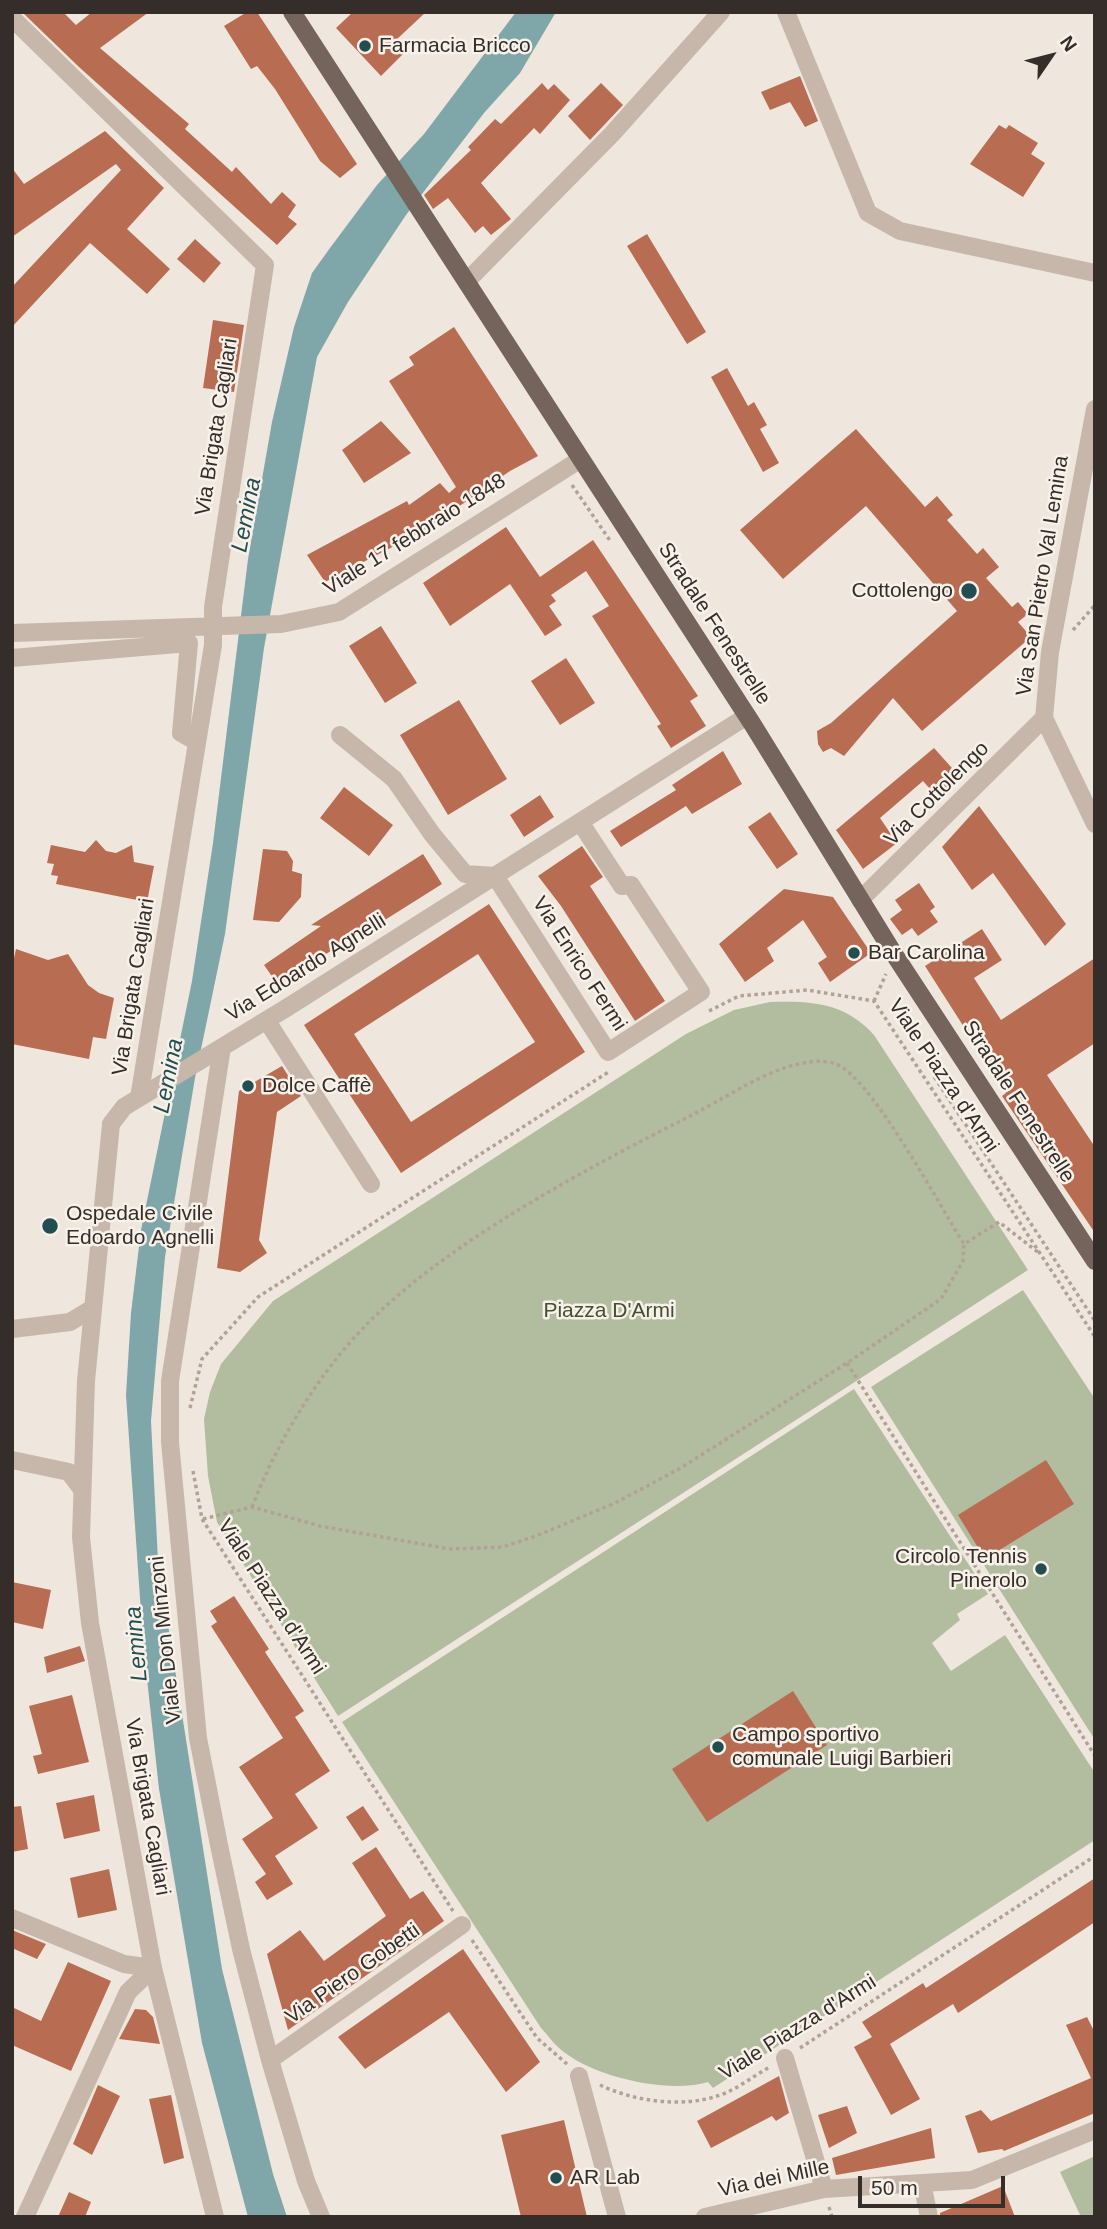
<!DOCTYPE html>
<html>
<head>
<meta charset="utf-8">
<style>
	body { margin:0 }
	#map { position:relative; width:1107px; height:2229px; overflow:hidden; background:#efe7dd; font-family:Helvetica,sans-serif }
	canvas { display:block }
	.frame { position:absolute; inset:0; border:14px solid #342d29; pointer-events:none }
	.north { position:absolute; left:1016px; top:21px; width:70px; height:70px; -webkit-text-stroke:5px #f7f1e9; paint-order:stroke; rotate:55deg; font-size:19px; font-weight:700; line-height:28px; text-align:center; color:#342d29 }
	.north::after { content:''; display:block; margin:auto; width:24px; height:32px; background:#342d29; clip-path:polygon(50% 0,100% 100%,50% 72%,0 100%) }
	.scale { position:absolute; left:858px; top:2176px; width:147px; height:32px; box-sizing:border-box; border:4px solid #342d29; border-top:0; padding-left:9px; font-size:21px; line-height:24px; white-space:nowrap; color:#342d29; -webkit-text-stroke:5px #f7f1e9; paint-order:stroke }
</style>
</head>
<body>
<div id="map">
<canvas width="1107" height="2229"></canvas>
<div class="frame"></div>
<div class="north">N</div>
<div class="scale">50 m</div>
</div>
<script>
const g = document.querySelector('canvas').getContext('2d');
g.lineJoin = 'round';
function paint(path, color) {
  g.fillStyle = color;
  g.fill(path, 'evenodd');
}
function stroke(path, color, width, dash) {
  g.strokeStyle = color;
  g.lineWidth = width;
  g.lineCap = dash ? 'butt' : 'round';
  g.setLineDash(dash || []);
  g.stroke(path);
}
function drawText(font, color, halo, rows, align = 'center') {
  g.font = font + ' Helvetica,sans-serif';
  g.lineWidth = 5;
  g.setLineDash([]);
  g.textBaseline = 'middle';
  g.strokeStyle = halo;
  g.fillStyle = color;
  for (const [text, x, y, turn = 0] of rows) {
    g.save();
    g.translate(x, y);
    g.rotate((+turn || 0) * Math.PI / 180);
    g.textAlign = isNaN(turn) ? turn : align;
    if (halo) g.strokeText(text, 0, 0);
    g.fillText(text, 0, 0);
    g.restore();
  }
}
paint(new Path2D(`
	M770 1002C812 1001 844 1002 874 1035L1028 1270 338 1716 217 1522 208 1476 204 1419 210 1392 221 1364 273 1301 686 1034 734 1010Z
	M1023 1290 1095 1399V1740L871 1387Z
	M854 1389 988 1594 957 1614 960 1620 932 1643 951 1671 1005 1635 1095 1773V1840L713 2088 708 2082C668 2094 591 2077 559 2048 552 2042 547 2034 541 2028L342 1722Z
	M1095 2156V2217H1081L1060 2172Z`), '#b2bd9f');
paint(new Path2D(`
	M516 12H556L520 73 484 113 406 215 348 302 317 357 264 648 225 934 195 1078 165 1257 151 1421 158 1561 222 1969 273 2174 287 2217H248L202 2043 159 1789 143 1642 126 1395 131 1313 141 1230 192 981 213 843 248 559 272 422 294 327 312 273 330 248 377 185 424 134Z`), '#7fa7a9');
paint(new Path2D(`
	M22 12H63L76 25 92 12H149L100 48 189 124 185 129 232 172 236 167 271 204 282 192 296 205 288 217 297 224 277 245 79 67Z
	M247 12H257L357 164 340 178 320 161 275 89 257 66 251 69 224 26Z
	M353 12H426L396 40 406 51 381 76 336 28Z
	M800 76 818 121 805 127 790 102 770 110 761 92Z
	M542 83 548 90 554 84 570 100 540 134 534 128 481 183 511 219 491 235 483 226 475 233 448 198 433 209 424 195 471 150 468 147 495 119 501 124Z
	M601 83 623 105 590 140 568 116Z
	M999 125 1006 129 1009 125 1038 143 1031 154 1045 163 1023 197 970 164Z
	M105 131 164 188 127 229 170 269 147 294 90 243 12 327V287L121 170 116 164 12 237V168L24 184Z
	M647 234 706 332 687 344 627 246Z
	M195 239 221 263 204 283 177 259Z
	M213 320 244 325 234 392 203 388Z
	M454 327 538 456 510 471 425 530 325 582 307 555 407 501 409 505 440 483 449 493 456 487 389 381 414 365 409 357Z
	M727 368 748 406 754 402 767 425 760 429 779 463 763 472 711 377Z
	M381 421 411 453 364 483 342 450Z
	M856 429 925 507 937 496 953 515 947 520 977 554 983 548 999 567 986 578 1012 607 1018 602 1028 614 1018 622 1031 637 922 731 893 698 844 756 831 748 823 752 818 744 817 731 831 723 957 611 866 506 783 579 740 530Z
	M506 527 540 577 593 540 698 696 690 701 706 726 671 748 657 726 661 724 592 616 609 606 586 571 551 595 556 601 549 606 562 625 545 636 510 584 450 626 423 583Z
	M381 626 417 683 385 703 349 646Z
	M566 658 595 703 560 725 531 681Z
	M459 700 507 779 448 815 400 735Z
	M934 748 960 777 938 798 923 781 880 818 897 843 863 869 836 830Z
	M723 751 742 784 692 814 686 806 621 847 610 831 676 790 672 785Z
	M344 787 393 825 369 856 320 818Z
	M540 795 554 817 524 837 510 815Z
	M979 806 1066 924 1045 946 993 873 972 890 942 847Z
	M770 812 798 854 777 869 748 827Z
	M96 840 106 851 116 853 132 845 134 862 154 866 147 902 56 884 58 876 51 875 54 864 47 863 51 845 85 852Z
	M582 846 603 877 590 886 665 1001 635 1021 561 906 538 876Z
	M263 849 287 851 293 861 292 871 302 874 301 897 279 922 253 920Z
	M423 854 442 884 369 930 367 927 317 960 320 964 296 980 292 975 278 985 264 965 321 926 311 925Z
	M919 883 935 907 930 911 938 922 918 936 912 928 902 935 890 919 902 910 895 900Z
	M784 889 833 897 871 953 830 982 818 963 827 957 803 920 767 948 774 961 745 982 719 944Z
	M489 904 585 1052 401 1173 304 1025ZM478 954 535 1042 411 1122 354 1034Z
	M982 929 1002 960 974 978 1001 1020 1095 958V1043L1047 1075 1095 1147V1233L1002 1096 1006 1093 925 966Z
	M16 949 48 960 68 954 88 985 99 993 114 998 106 1039 93 1037 89 1059 12 1044V967Z
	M282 1066 301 1096 277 1112 259 1240 267 1253 240 1272 217 1268 239 1091Z
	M1046 1460 1074 1504 985 1559 958 1515Z
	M12 1582 51 1590 43 1629 12 1622Z
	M234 1596 269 1649 265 1652 304 1711 295 1717 330 1771 295 1794 318 1828 275 1856 293 1884 267 1900 255 1882 266 1874 242 1839 273 1818 239 1767 283 1738 211 1626 217 1622 210 1611Z
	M80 1646 85 1661 47 1673 44 1657Z
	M793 1691 827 1745 707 1822 672 1769Z
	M72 1695 89 1762 38 1774 33 1756 42 1754 29 1706Z
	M94 1795 100 1831 64 1839 56 1803Z
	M21 1806 28 1849 12 1852V1807Z
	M363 1806 379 1830 362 1841 346 1817Z
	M376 1847 410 1899 423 1891 444 1921 288 2030 267 1954 300 1930 324 1961 386 1916 352 1863Z
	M109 1869 117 1910 78 1918 70 1878Z
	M1095 1878V1922L958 2013 953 2004 890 2044 920 2099 891 2115 854 2047 872 2037 862 2022 923 1983 926 1988Z
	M12 1930 46 1944 37 1959 12 1948Z
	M463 1949 540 2062 506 2092 449 2012 365 2069 338 2037Z
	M68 1962 111 1981 71 2071 12 2045V2007L41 2021Z
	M135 2009 146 2010 153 2017 160 2044 119 2039Z
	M1087 2017 1095 2033V2113L1004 2151 1002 2149 978 2153 965 2116 981 2110 991 2121 1091 2078 1066 2025Z
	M779 2076 789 2113 776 2121 772 2116 711 2148 697 2121Z
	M98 2085 120 2096 92 2155 73 2144Z
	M171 2095 184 2158 164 2164 149 2099Z
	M847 2106 857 2133 829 2148 818 2115Z
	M564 2120 587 2217H521L501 2135Z
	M931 2128 935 2158 836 2175 832 2158Z
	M1003 2186 1015 2217H940V2213Z
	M69 2192 91 2202 85 2217H58Z`), '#b86c52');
stroke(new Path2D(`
	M572 485 611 542
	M1073 630 1095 605
	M874 1001 886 974
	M709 1011 739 996 807 990 874 1001 1095 1337
	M935 1049V1078L1095 1321
	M847 1363 1095 1756
	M190 1408 202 1359 258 1297 610 1071
	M193 1471 202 1519 453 1911
	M252 1507C278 1440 319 1372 370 1321 453 1239 586 1169 690 1116 720 1101 752 1079 784 1068 801 1063 819 1058 836 1064 872 1078 940 1207 964 1244
	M203 1519 252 1507 320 1526 450 1549 503 1547 536 1536 615 1503 679 1469 847 1363 941 1299 963 1261 964 1244 999 1222 1039 1253
	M472 1940 537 2038 567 2064
	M800 2048 1095 1856
	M600 2085C633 2101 682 2108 717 2096 735 2091 753 2076 770 2067
	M829 2207 832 2217`), '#b2a195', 3.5, [3.5, 3.5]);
stroke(new Path2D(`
	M786 12 868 213 900 231 1095 273
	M12 18 265 265 213 607V645L139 1098
	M467 281 612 134 721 12
	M1095 409 1050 652 1044 718 1095 824
	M12 633 281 624 339 612 581 459
	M12 658 189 643 181 733 195 741
	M340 735 394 779 432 834 465 874 495 876 608 1052 701 992 631 885 622 886 580 822
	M860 900 1044 718
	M267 1021 371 1184
	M222 1047 170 1381V1442L198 1738 219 1845 241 1949 270 2060 306 2181 321 2217
	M12 1329 70 1322 93 1308
	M12 1460 69 1472 81 1488
	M12 1918 124 1964 153 1968
	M785 2058 824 2189
	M270 2060 462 1925
	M579 2076 617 2217
	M922 2183 929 2217
	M25 2217 128 1992 153 1968
	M215 2217 153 1968 90 1623 81 1537 86 1381 111 1124 124 1107 288 1007 747 716
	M705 2217 824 2189 972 2180 1095 2130`), '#c6b7aa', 18);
stroke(new Path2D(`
	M292 12 753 725 894 954 1095 1261`), '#75645c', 18);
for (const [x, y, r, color] of [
	[365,46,7,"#234e51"],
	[969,591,9,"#234e51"],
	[854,953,7,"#234e51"],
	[248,1086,7,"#234e51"],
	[50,1226,9,"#234e51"],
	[1041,1569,7,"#234e51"],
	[718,1747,7,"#234e51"],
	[556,2178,7,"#234e51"]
]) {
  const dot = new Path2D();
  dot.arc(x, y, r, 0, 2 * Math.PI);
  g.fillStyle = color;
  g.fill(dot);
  stroke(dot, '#f7f1e9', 2.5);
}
drawText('21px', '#342d29', '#f7f1e9', [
	["Farmacia Bricco",379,46],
	["Cottolengo",953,591,"right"],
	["Bar Carolina",868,953],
	["Dolce Caffè",262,1086],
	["Ospedale Civile",66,1214],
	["Edoardo Agnelli",66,1238],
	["Circolo Tennis",1027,1557,"right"],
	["Pinerolo",1027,1581,"right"],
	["Campo sportivo",732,1735],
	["comunale Luigi Barbieri",732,1759],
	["AR Lab",570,2178]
], 'left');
drawText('21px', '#342d29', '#f7f1e9', [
	["Via Brigata Cagliari",217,427,-81],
	["Viale 17 febbraio 1848",415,535,-32],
	["Via San Pietro Val Lemina",1043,576,-81],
	["Stradale Fenestrelle",714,624,57],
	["Via Cottolengo",937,794,-45],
	["Via Enrico Fermi",579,964,57],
	["Via Edoardo Agnelli",306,968,-32],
	["Via Brigata Cagliari",134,987,-81],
	["Viale Piazza d'Armi",943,1076,56],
	["Stradale Fenestrelle",1018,1102,57],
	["Viale Piazza d'Armi",271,1597,57],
	["Viale Don Minzoni",166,1640,-96],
	["Via Brigata Cagliari",147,1807,80],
	["Via Piero Gobetti",353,1974,-35],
	["Viale Piazza d'Armi",798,2028,-32],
	["Via dei Mille",774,2179,-12]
]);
drawText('21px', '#44502f', '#f7f1e9', [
	["Piazza D'Armi",609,1311]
]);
drawText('italic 23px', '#234e51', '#f7f1e9', [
	["Lemina",247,515,-79],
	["Lemina",169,1076,-79],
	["Lemina",137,1644,-95]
]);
</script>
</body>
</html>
